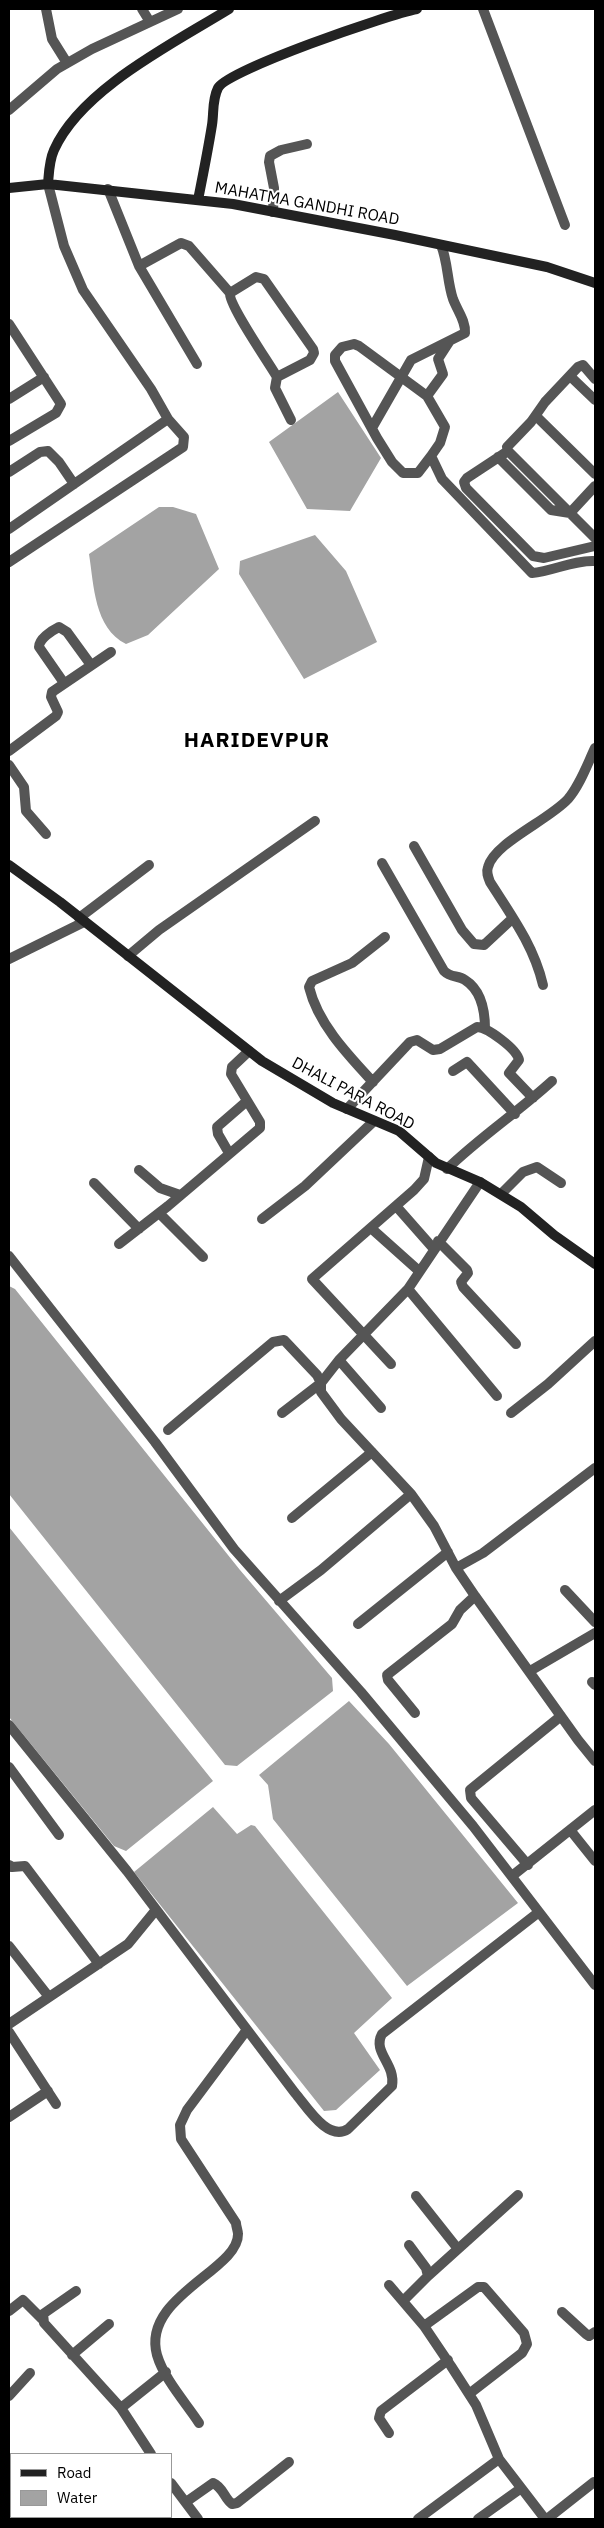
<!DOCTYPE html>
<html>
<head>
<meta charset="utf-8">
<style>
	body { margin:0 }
	#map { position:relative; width:604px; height:2528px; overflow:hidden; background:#fff; font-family:"IBM Plex Sans",sans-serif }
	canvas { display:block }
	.frame { position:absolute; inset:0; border:10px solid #000; pointer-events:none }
	.legend { position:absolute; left:10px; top:2453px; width:162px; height:65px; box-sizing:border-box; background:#fff; border:1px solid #999; margin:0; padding:6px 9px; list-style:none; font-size:15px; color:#000 }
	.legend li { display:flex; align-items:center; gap:10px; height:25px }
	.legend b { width:25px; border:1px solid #999 }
</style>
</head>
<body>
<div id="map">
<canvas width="604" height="2528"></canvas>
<div class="frame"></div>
<ul class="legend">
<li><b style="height:6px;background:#222"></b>Road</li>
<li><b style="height:14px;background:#a3a3a3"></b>Water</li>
</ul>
</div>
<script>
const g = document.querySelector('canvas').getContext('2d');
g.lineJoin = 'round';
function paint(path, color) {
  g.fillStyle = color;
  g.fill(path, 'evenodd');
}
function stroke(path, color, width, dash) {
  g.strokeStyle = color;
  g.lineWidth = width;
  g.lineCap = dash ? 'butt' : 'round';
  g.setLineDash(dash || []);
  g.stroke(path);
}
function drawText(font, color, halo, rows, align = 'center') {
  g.font = font + ' "IBM Plex Sans",sans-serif';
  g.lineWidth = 4;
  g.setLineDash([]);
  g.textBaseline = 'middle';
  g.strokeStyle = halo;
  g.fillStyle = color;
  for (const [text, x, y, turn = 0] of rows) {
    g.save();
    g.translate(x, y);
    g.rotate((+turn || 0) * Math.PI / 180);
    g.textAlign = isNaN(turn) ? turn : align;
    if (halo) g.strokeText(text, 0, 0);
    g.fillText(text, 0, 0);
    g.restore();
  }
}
paint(new Path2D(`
	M338 392 381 458 350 511 307 509 269 442Z
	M159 507H173L196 514 219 569 148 635 126 644C94 628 94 585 89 554Z
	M315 535 346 571 377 642 304 679 239 574 240 561Z
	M9 1286 15 1289 240 1570 332 1678 333 1691 237 1766 225 1765 9 1494Z
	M9 1527 213 1781 126 1851 114 1846 9 1717Z
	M349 1701 389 1744 518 1903 407 1986 273 1819 268 1785 259 1775Z
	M213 1807 237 1834 251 1825 255 1826 392 1998 354 2033 380 2070 336 2110 324 2111 134 1872Z`), '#a3a3a3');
stroke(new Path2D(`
	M46 9 52 39 67 63
	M142 9 150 22
	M483 9 565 225
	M9 110 57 69 92 49 178 9
	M108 189 139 266 197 364
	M273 212 274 188 269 162 270 156 281 150 307 144
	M139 266 181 243 189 246 230 293C228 304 269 363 277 377L275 388 291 420
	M230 293 256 277 264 279 313 349 314 353 310 360 277 377
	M9 324 61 404 56 413 9 441
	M571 377 595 400
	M595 379 583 365 578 367 545 402 531 422 507 447 508 451 595 538
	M427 396 443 374 438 359 449 342
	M9 399 44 377
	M536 416 595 474
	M372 428 411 360 465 333C466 321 457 310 453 299 447 281 448 262 441 245
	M508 451 467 478 464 482 466 488 533 556 544 558 595 546
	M431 456 440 443 445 427 427 396 359 346 354 344 342 347 335 355V361L377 438 392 462 403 473H418L431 456 442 479 532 573C554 571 573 560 595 561
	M498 457 551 510 570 513 595 486
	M9 472 40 452 48 451 59 462 74 484
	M9 529 168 419
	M9 562 183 447 184 437 168 419 151 389 83 290 64 246 48 184
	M64 683 39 647C39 639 51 631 59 627L67 632 91 665
	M9 751 56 716 58 712 51 697 52 692 111 652
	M9 765 24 787 26 811 46 834
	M414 846 462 930 474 944 484 945 513 918
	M382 863 444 971C451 978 458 975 465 980 481 990 485 1011 485 1029
	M79 918 149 865
	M128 956 159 930 315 821
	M9 959 84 922
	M543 985C534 946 511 915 490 882 488 877 486 872 488 867 494 843 549 820 568 799 580 785 587 765 595 748
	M453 1071 467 1062 515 1114
	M373 1082C348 1055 318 1024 309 987L312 981 352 963 385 937
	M347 1109 410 1042 417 1040 433 1050 440 1049 477 1027C487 1027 517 1049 519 1060L509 1073 533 1098
	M229 1153 218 1134 217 1127 247 1101
	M447 1169C480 1137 518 1112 552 1081
	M139 1170 160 1188 180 1195
	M94 1183 139 1229
	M501 1194 523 1172 537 1167 561 1183
	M396 1206 433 1248
	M159 1213 203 1257
	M262 1219 305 1186 374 1121
	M372 1229 419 1271
	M438 1241 467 1270 468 1273 461 1282 463 1287 516 1344
	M119 1244 168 1206 260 1128V1122L231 1074 232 1067 249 1051
	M9 1256 155 1442 234 1549 361 1692 473 1826 595 1985
	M408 1289 497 1396
	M339 1360 381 1408
	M391 1364 312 1279 414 1190 424 1179 429 1157
	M282 1413 321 1383 339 1360 408 1289 480 1182
	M511 1413 548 1384 595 1341
	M168 1430 273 1342 284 1340 317 1375 321 1383V1392L341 1419 411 1494 434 1526 456 1568 475 1596 578 1740 595 1761
	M292 1518 372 1452
	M456 1568 483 1553 595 1468
	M565 1590 595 1622
	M279 1601 321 1570 411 1494
	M358 1624 448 1552
	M530 1671 595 1633
	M592 1682 595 1685
	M415 1713 388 1680 387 1675 452 1624 460 1610 475 1596
	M9 1725 127 1871 295 2093C307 2107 328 2142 348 2129L392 2086C396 2064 372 2052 382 2034L539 1912
	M9 1767 59 1835
	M571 1831 595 1861
	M9 1865 12 1867 25 1866 99 1964
	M528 1865 471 1798 470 1790 561 1716
	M512 1876 595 1810
	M9 1946 49 1997
	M9 2024 128 1944 155 1911
	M9 2032 56 2104
	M9 2117 48 2091
	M416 2196 458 2249
	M428 2276 518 2195
	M389 2285 424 2326 451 2366 476 2405 499 2459 545 2519
	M76 2291 43 2314 44 2323 121 2408 151 2454
	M403 2301 428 2276 426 2268 409 2245
	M9 2311 23 2300 42 2319
	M562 2312 586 2334 589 2336 595 2332
	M424 2326 478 2287H484L524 2333 527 2344 522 2353 469 2394
	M72 2355 109 2324
	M9 2396 30 2373
	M121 2408 166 2372
	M199 2423C186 2403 164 2379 157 2355 141 2297 239 2270 238 2234 238 2231 236 2226 236 2223L181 2139 180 2125 187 2110 246 2031
	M389 2433 379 2418 381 2411 448 2360
	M171 2483 198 2519
	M186 2502 213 2483C223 2487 224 2498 232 2504L237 2503 289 2462
	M116 2519 119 2517
	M418 2519 499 2459
	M478 2519 520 2489
	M547 2519 594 2482`), '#555', 10);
stroke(new Path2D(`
	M48 184C49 173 49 161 54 150 81 89 174 43 229 9
	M9 188 48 184 233 204 395 235 547 267 595 283
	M198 200C203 175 208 150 212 125 214 112 212 100 218 88 227 70 390 14 417 9
	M9 865 60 902 262 1061 333 1103 399 1131 436 1163 480 1182 521 1207 554 1235 595 1264`), '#222', 10);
drawText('16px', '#000', '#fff', [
	["MAHATMA GANDHI ROAD",307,204,10],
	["DHALI PARA ROAD",353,1094,28]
]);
g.letterSpacing = '1px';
drawText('bold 21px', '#000', '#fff', [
	["HARIDEVPUR",257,741]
]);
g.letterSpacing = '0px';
</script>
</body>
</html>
